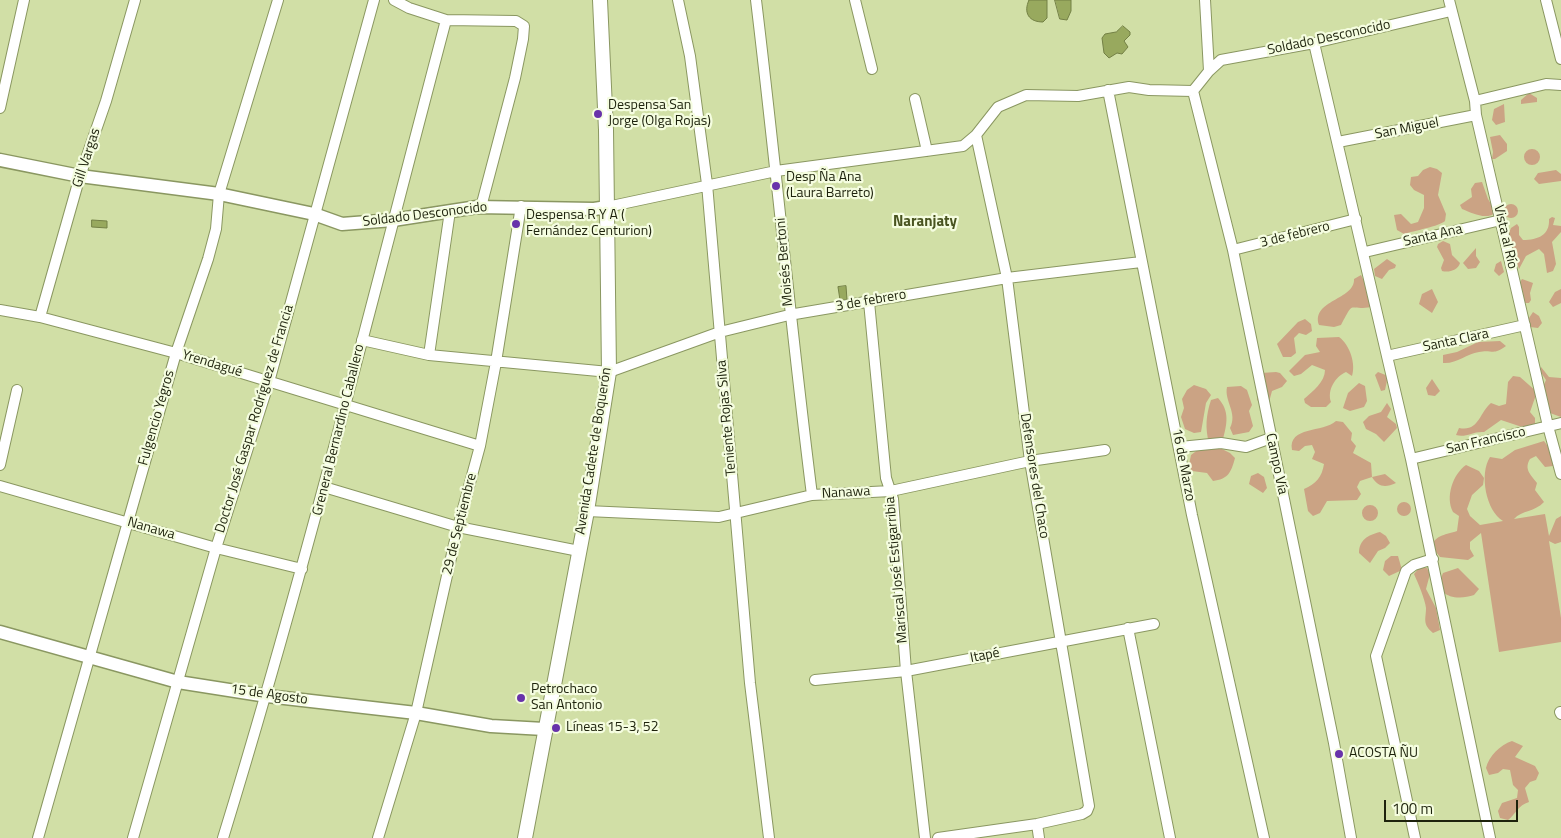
<!DOCTYPE html>
<html>
<head>
<meta charset="utf-8">
<style>
	body { margin:0 }
	#map { position:relative; width:1561px; height:838px; overflow:hidden; background:#d1dfa6; font-family:"Titillium Web",sans-serif }
	canvas { display:block }
	.scale { position:absolute; left:1384px; top:800px; width:134px; height:22px; box-sizing:border-box; border:2px solid #1d220c; border-top:0; padding-left:6px; font-size:15px; line-height:18px; white-space:nowrap; color:#1d220c; -webkit-text-stroke:4px #f5fde0; paint-order:stroke }
</style>
</head>
<body>
<div id="map">
<canvas width="1561" height="838"></canvas>
<div class="scale">100 m</div>
</div>
<script>
const g = document.querySelector('canvas').getContext('2d');
g.lineJoin = 'round';
function paint(path, color) {
  g.fillStyle = color;
  g.fill(path, 'evenodd');
}
function stroke(path, color, width, dash) {
  g.strokeStyle = color;
  g.lineWidth = width;
  g.lineCap = dash ? 'butt' : 'round';
  g.setLineDash(dash || []);
  g.stroke(path);
}
function drawText(font, color, halo, rows, align = 'center') {
  g.font = font + ' "Titillium Web",sans-serif';
  g.lineWidth = 4.5;
  g.setLineDash([]);
  g.textBaseline = 'middle';
  g.strokeStyle = halo;
  g.fillStyle = color;
  for (const [text, x, y, turn = 0] of rows) {
    g.save();
    g.translate(x, y);
    g.rotate((+turn || 0) * Math.PI / 180);
    g.textAlign = isNaN(turn) ? turn : align;
    if (halo) g.strokeText(text, 0, 0);
    g.fillText(text, 0, 0);
    g.restore();
  }
}
paint(new Path2D(`
	M1529 93 1537 98V102L1521 104V100Z
	M1504 104 1505 122 1496 125 1492 120 1494 109Z
	M1500 135 1507 144V151L1495 159H1492L1493 152 1490 137Z
	M1524 157a8 8 0 1 1 16 0a8 8 0 1 1-16 0Z
	M1430 167 1437 169 1442 173 1438 195 1446 214 1445 221C1440 226 1413 231 1404 234L1397 230 1394 215 1401 214 1411 224 1418 222 1424 208V195L1414 190 1410 185 1411 177 1418 176 1423 170Z
	M1556 170 1561 174V181L1539 184 1534 179 1538 173Z
	M1482 182 1488 199 1496 212C1487 221 1472 213 1462 209L1460 205 1472 197 1471 189 1475 183Z
	M1504 211a7 7 0 1 1 14 0a7 7 0 1 1-14 0Z
	M1552 217 1555 218 1553 225 1561 226V232L1552 242 1556 264 1553 271 1547 273 1544 254 1539 249 1526 256 1519 269 1508 235 1511 228 1517 224 1519 227V235L1523 240C1538 240 1550 235 1549 219Z
	M1443 241 1450 244 1452 255 1460 263C1458 270 1449 273 1442 271L1441 268 1444 260 1437 247 1438 244Z
	M1476 248V256L1480 262 1476 268 1468 269 1463 263Z
	M1387 259 1396 265 1395 268 1389 270 1382 279 1375 276 1374 269Z
	M1501 261 1504 272 1499 276 1494 271 1496 264Z
	M1361 275 1366 285 1371 307C1347 311 1355 299 1341 325L1334 327 1319 325C1311 300 1355 300 1354 279Z
	M1522 279 1533 283 1530 293 1531 300 1529 303H1522L1520 282Z
	M1432 289 1438 302 1432 313 1419 304 1422 294Z
	M1561 289V303L1553 307 1549 302 1555 292Z
	M1533 312 1539 316 1542 323 1538 328 1530 327 1527 321Z
	M1305 319 1311 324 1312 331 1306 335 1299 333 1294 338 1296 353 1291 357H1283L1277 344 1298 322Z
	M1339 337C1350 345 1356 364 1352 376L1346 372C1335 377 1327 390 1331 402L1326 407H1311L1305 403 1304 399C1313 391 1325 382 1325 370L1312 365 1301 374 1294 376 1289 371 1305 355 1320 352 1316 346 1317 338Z
	M1500 341 1506 346C1493 356 1492 349 1479 352 1466 354 1457 364 1443 363V355L1457 352 1478 342Z
	M1541 367 1549 377 1561 378V417L1550 413 1541 391 1546 380 1540 371Z
	M1276 372 1280 373 1287 381 1282 387 1272 391 1269 402 1261 403 1257 400 1261 373Z
	M1378 372 1388 376 1385 390 1381 391 1375 375Z
	M1513 376 1520 377 1537 392 1530 412 1535 418V425L1528 429 1501 420 1484 432C1473 431 1466 438 1456 435L1459 428C1479 432 1479 413 1491 403L1499 406 1506 404 1508 382Z
	M1432 379 1440 391 1435 396 1428 395 1426 388Z
	M1359 383 1365 386 1367 401 1364 407 1350 411 1343 408 1348 393Z
	M1194 385 1206 389 1211 395 1206 403 1201 432 1194 433 1185 429 1181 417 1184 408 1182 399 1187 390Z
	M1241 386 1247 390 1252 405 1249 411 1253 426 1249 432 1233 435 1230 428C1238 413 1224 401 1227 387Z
	M1218 398C1230 411 1227 424 1223 439L1209 443C1205 428 1206 415 1211 400Z
	M1387 403 1391 409 1387 417 1396 424 1397 428 1384 442 1376 434 1366 429 1363 422 1369 416 1381 412Z
	M1336 421 1343 422 1352 433 1351 440 1356 446 1353 453 1371 463 1372 477 1385 474 1396 483C1385 488 1378 487 1372 477L1360 481 1357 487 1361 494 1357 500 1327 501 1320 513 1313 516 1308 511 1304 489C1316 484 1322 477 1324 464L1312 459 1315 452 1312 445 1305 446 1299 451 1292 450C1288 426 1323 433 1336 421Z
	M1544 441 1557 459 1553 466 1545 467 1536 456 1530 459C1524 469 1530 474 1537 483L1535 490 1544 502C1535 512 1522 510 1514 519L1545 514 1549 536 1556 519 1561 516V542L1555 544 1549 541 1561 618V642L1499 652 1481 533 1470 542V549L1474 556 1468 560 1440 557 1431 546C1437 534 1446 535 1457 531L1459 516 1453 512C1445 497 1453 474 1466 465L1479 471 1484 478 1483 485 1472 495 1467 509 1470 516 1480 525 1503 521C1486 511 1479 474 1490 457L1502 459 1515 450Z
	M1214 445 1230 453 1235 458C1231 473 1228 479 1213 481L1207 473 1192 471 1189 465 1191 455 1203 446Z
	M1258 473 1264 477 1267 488 1263 493 1249 484 1251 476Z
	M1397 509a7 7 0 1 1 14 0a7 7 0 1 1-14 0Z
	M1362 513a8 8 0 1 1 16 0a8 8 0 1 1-16 0Z
	M1380 532 1386 536 1390 543 1385 548 1378 551 1370 563 1359 553C1359 540 1368 535 1380 532Z
	M1391 556H1398L1402 570 1389 576 1383 570 1385 561Z
	M1419 568H1427L1430 574 1426 589 1436 608 1440 630 1433 633C1422 624 1426 619 1426 608 1425 599 1418 583 1414 574Z
	M1458 568 1479 589 1474 595C1457 601 1432 597 1443 573Z
	M1512 741 1523 746 1515 757 1535 766 1539 773 1536 780 1530 782 1525 788 1529 802C1518 805 1516 814 1508 820L1500 818 1498 811 1502 803 1517 798 1518 790 1513 785 1510 770 1503 769 1498 773 1489 775 1486 768C1489 756 1500 745 1512 741Z`), '#cba384');
const water = new Path2D(`
	M1029 0H1047V18L1043 22C1029 22 1023 13 1029 0Z
	M1055 0H1071V11L1067 20 1060 19Z
	M1123 26 1130 32V35L1124 41 1128 47 1122 54 1117 53 1109 58 1104 53 1102 38 1105 34 1116 32Z
	M92 220 107 221V228L92 227Z
	M846 286 847 300H840L838 287Z`);
paint(water, '#98a95e');
stroke(water, '#738045', 1);
const minor = new Path2D(`
	M394 0 409 8 446 20 516 21 524 26 523 39 515 78 481 207
	M678 0 690 56 707 184 750 683 769 838
	M756 0C776 165 791 330 812 495
	M855 0 872 69
	M1449 0 1475 101 1476 115 1548 426 1561 474
	M1546 0 1561 59
	M1314 43 1411 459 1490 838
	M1209 71 1221 60 1314 43 1451 11
	M1108 90 1192 515 1264 838
	M1193 91 1233 250 1334 743 1351 838
	M915 99 927 151
	M1475 101 1546 84 1561 85
	M0 108 24 0
	M1338 142 1476 115
	M607 207 776 171 963 146 976 135 998 107 1026 95 1078 96 1129 87 1149 90 1193 91 1209 71 1205 0
	M1233 250 1356 219
	M1365 252 1501 220
	M869 302 886 478 893 499 906 671 925 838
	M0 310 40 317 176 353 480 446
	M40 317 80 176 106 101 135 0
	M362 340 429 355 609 372 720 332 789 315 1007 278 1141 262
	M429 355 450 211
	M1387 356 1525 325
	M1180 447 1221 443 1246 447 1271 438
	M1411 459 1561 423
	M0 465 17 390
	M0 486 216 548 302 569
	M324 487 458 527 579 551
	M587 511 719 517 812 495 891 491 1030 461 1105 450
	M1128 628 1170 838
	M815 680 906 671 1154 624
	M1560 712 1561 714
	M1037 824 1039 838
	M38 838 176 353 208 259 216 229 219 194 278 0
	M133 838 216 548 269 382 374 0
	M223 838C306 568 374 293 446 20
	M378 838 416 713 458 527 480 446 496 362 521 206
	M938 838 1037 824 1082 814 1087 811 1089 806 1030 461 1007 278 976 135
	M1415 838 1376 656 1406 571 1414 565 1433 559`);
const tertiary = new Path2D(`
	M0 160 80 176 219 194 314 214 342 224 393 220 477 207 594 209 607 207
	M0 632 178 682 267 696 416 713 491 726 544 729`);
const secondary = new Path2D(`
	M525 838 587 511 609 372 606 130 600 0`);
stroke(minor, '#8a9761', 12);
stroke(tertiary, '#8a9761', 15);
stroke(secondary, '#8a9761', 16);
stroke(minor, '#fff', 10);
stroke(tertiary, '#fff', 12);
stroke(secondary, '#fff', 14);
for (const [x, y, r, color] of [
	[598,114,5,"#6833aa"],
	[776,186,5,"#6833aa"],
	[516,224,5,"#6833aa"],
	[521,698,5,"#6833aa"],
	[556,728,5,"#6833aa"],
	[1339,754,5,"#6833aa"]
]) {
  const dot = new Path2D();
  dot.arc(x, y, r, 0, 2 * Math.PI);
  g.fillStyle = color;
  g.fill(dot);
  stroke(dot, '#f5fde0', 2);
}
drawText('14px', '#1d220c', '#f5fde0', [
	["Soldado Desconocido",1329,38,-12],
	["San Miguel",1407,129,-11],
	["Gill Vargas",87,158,-72],
	["Soldado Desconocido",425,215,-7],
	["3 de febrero",1295,235,-14],
	["Santa Ana",1433,236,-13],
	["Vista al Río",1505,237,77],
	["Moisés Bertoni",785,262,-95],
	["3 de febrero",871,301,-10],
	["Santa Clara",1456,341,-12],
	["Yrendagué",212,364,17],
	["Fulgencio Yegros",157,418,-74],
	["Teniente Rojas Silva",727,418,-95],
	["Doctor José Gaspar Rodríguez de Francia",255,419,-73],
	["Greneral Bernardino Caballero",339,430,-76],
	["San Francisco",1486,441,-13],
	["Avenida Cadete de Boquerón",594,451,-81],
	["Campo Vía",1276,464,78],
	["16 de Marzo",1183,465,79],
	["Defensores del Chaco",1034,476,81],
	["Nanawa",846,493,-3],
	["29 de Septiembre",460,524,-76],
	["Nanawa",151,529,16],
	["Mariscal José Estigarribia",897,570,-95],
	["Itapé",985,656,-11],
	["15 de Agosto",269,695,8]
]);
drawText('14px', '#1d220c', '#f5fde0', [
	["Despensa San",608,106],
	["Jorge (Olga Rojas)",608,122],
	["Desp Ña Ana",786,178],
	["(Laura Barreto)",786,194],
	["Despensa R Y A (",526,216],
	["Fernández Centurion)",526,232],
	["Petrochaco",531,690],
	["San Antonio",531,706],
	["Líneas 15-3, 52",566,728],
	["ACOSTA ÑU",1349,754]
], 'left');
drawText('bold 15px', '#495420', '#f5fde0', [
	["Naranjaty",925,222]
]);
</script>
</body>
</html>
